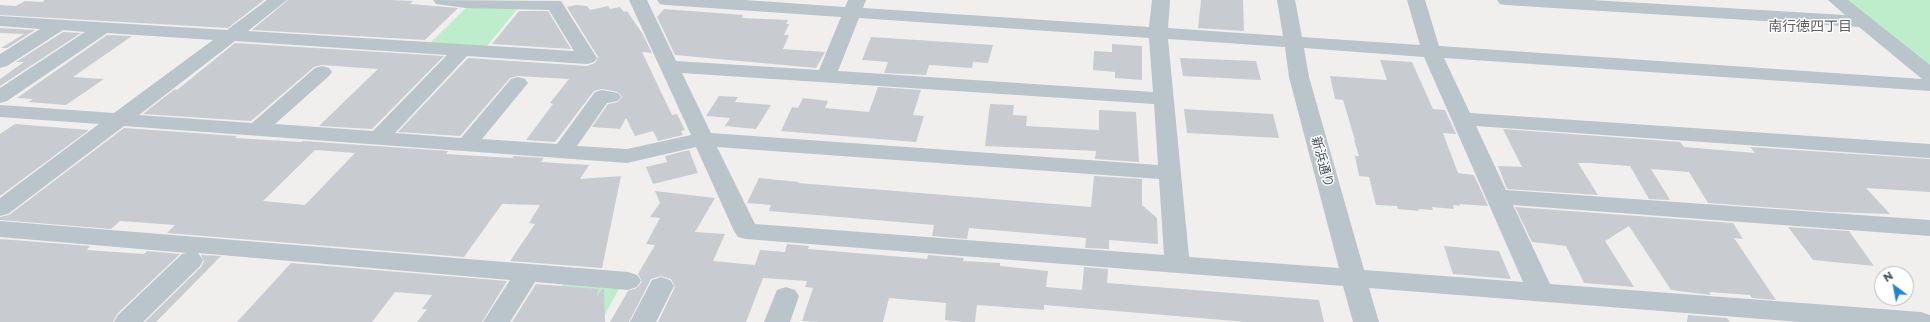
<!DOCTYPE html>
<html>
<head>
<meta charset="utf-8">
<style>
	body { margin:0 }
	#map { position:relative; width:1930px; height:322px; overflow:hidden; background:#f1eeee; font-family:Montserrat,sans-serif }
	canvas { display:block }
	.north { position:absolute; left:1874px; top:266px; width:40px; height:40px; box-sizing:border-box; background:#fff; border:1px solid #b5babd; border-radius:50%; rotate:328deg; font-size:11px; font-weight:700; line-height:16px; text-align:center; color:#47535b }
	.north::after { content:''; display:block; margin:auto; width:14px; height:18px; background:#2085d8; clip-path:polygon(50% 0,100% 100%,50% 72%,0 100%) }
</style>
</head>
<body>
<div id="map">
<canvas width="1930" height="322"></canvas>
<div class="north">N</div>
</div>
<script>
const g = document.querySelector('canvas').getContext('2d');
g.lineJoin = 'round';
function paint(path, color) {
  g.fillStyle = color;
  g.fill(path, 'evenodd');
}
function drawText(font, color, halo, rows, align = 'center') {
  g.font = font + ' Montserrat,"Noto Sans JP",sans-serif';
  g.lineWidth = 3;
  g.setLineDash([]);
  g.textBaseline = 'middle';
  g.strokeStyle = halo;
  g.fillStyle = color;
  for (const [text, x, y, turn = 0] of rows) {
    g.save();
    g.translate(x, y);
    g.rotate((+turn || 0) * Math.PI / 180);
    g.textAlign = isNaN(turn) ? turn : align;
    if (halo) g.strokeText(text, 0, 0);
    g.fillText(text, 0, 0);
    g.restore();
  }
}
paint(new Path2D(`
	M1844 0H1930V69Z
	M468 6 519 7 486 47 429 44Z
	M564 283 620 287 601 322 560 288Z`), '#beedcb');
paint(new Path2D(`
	M45 0H264L228 28 0 15V5L16 6 25 1 42 2Z
	M288 0H390L413 1 410 4 458 8 425 40 252 30Z
	M1201 0H1243L1244 31 1198 28Z
	M576 5 587 6 590 10 608 6 610 9 620 7 624 12 627 11 642 33 652 53 642 52 672 115 677 114 685 130 681 131 683 135 658 141 653 131 635 136 626 118 620 129 592 127 608 104 618 102 622 97 618 92 602 89 594 91 555 142 526 140 553 104 550 103 569 79 518 76 510 78 460 136 398 132 468 58 587 66 595 63 598 57 567 7Z
	M664 9 743 15 742 18 788 20 786 24H789L784 35H789L783 49 825 52 816 68 675 55 657 17Z
	M519 11H548L571 49 492 44Z
	M0 28 35 30 7 48H1L24 34 0 33Z
	M63 32 81 33 0 86V79L24 62H16Z
	M107 35 132 36 73 77 104 79 66 105 28 102 33 99 17 98Z
	M871 37 993 45 988 63 973 62 972 68 929 65 926 75 884 73 888 62 862 60Z
	M235 43 444 56 372 129 319 126 378 69 322 65 314 67 251 121 143 114 175 89 177 90Z
	M1112 44 1142 46V80L1115 78V72L1093 70 1094 51 1112 52Z
	M1180 58 1256 61 1261 80 1183 76Z
	M1380 60 1412 62 1433 109 1445 110 1456 134 1443 133 1458 173 1474 175 1488 206 1459 204 1460 206 1453 205 1454 209 1432 207 1433 210 1418 209 1419 211 1398 209 1397 206 1376 205 1369 177 1359 176 1355 156H1359L1354 140H1355L1343 100 1335 99 1330 76 1387 80Z
	M878 87 921 90 913 115 924 116 916 142 781 131 792 107 798 108 803 98 828 101 825 108 869 112Z
	M719 96 738 97 735 102 771 105 756 129 725 126 730 118 706 116Z
	M990 104 1014 105 1013 115 1027 116 1026 126 1099 130V110L1136 112 1139 162 1095 159 1096 151 985 146Z
	M1184 109 1273 114 1279 138 1187 133Z
	M15 124 89 130 0 196V134Z
	M124 128 237 136 235 138 301 142 303 141 448 151 446 154 512 158 514 156 544 158 541 162 589 165 580 179 621 176 602 268 510 261 535 224 529 223 540 205 502 204 464 257 167 233 175 225 120 221 111 229 0 220V217L9 215ZM315 150 355 153 305 205 263 201Z
	M1503 129 1680 142 1684 147 1755 153 1750 147 1930 159V192L1866 188 1890 214 1832 212 1708 203 1689 172 1651 169 1670 200 1649 199 1630 166 1589 163H1578L1598 195 1507 189 1498 166 1522 167Z
	M689 150 698 173 653 184 646 167 667 162 665 156Z
	M1094 176 1142 179V205L1157 218 1158 244 1109 240V249L1085 248 1086 238 969 228 967 239 932 236 934 225 769 211 771 205 747 203 759 178 799 182 798 183 1091 207Z
	M655 191 715 198 695 232 725 234 713 261 755 265 760 250 785 252 787 244 809 246 808 249 927 259 928 255 964 258 963 261 1000 263V266L1048 271 1046 287 1082 290 1084 267 1108 269 1107 283 1319 300 1324 322H1247L1044 305V310L977 305 975 322H962L945 320 946 303 889 298 883 322H819L802 321 813 288 805 287 807 281 763 278 746 322H658L675 287 671 279 661 276 651 279 629 322H610L628 291 637 288 642 282 638 274 655 245 646 244 660 218 650 217 660 203Z
	M1515 207 1733 223 1743 239 1734 238 1776 300 1752 298 1750 295 1709 292 1711 295 1671 290 1629 226 1605 241 1634 287 1584 283 1566 246 1532 242Z
	M1788 227 1849 231 1874 266 1813 260Z
	M0 239 90 246 87 250 144 254 147 251 180 254 117 314 113 322H0Z
	M1444 246 1499 251 1511 279 1453 274Z
	M201 255 221 256 156 322H145L201 267 204 261Z
	M291 263 507 281 482 322H417L427 309H422L432 295 395 292 372 322H237Z
	M536 284 598 289 597 297 602 289H604L605 322H512Z
	M1688 315 1727 318 1730 322H1687Z`), '#c8ccd0');
paint(new Path2D(`
	M267 0H287L248 31 574 51 549 10 466 8 436 4 433 0 561 1 597 58 594 62 587 64 467 56 395 133 461 138 511 79 518 77 525 79 528 83 482 139 557 144 595 92 602 90 618 93 621 97 618 101 607 103 577 146 627 149 691 135 629 0H647L676 61 819 70 841 17 666 5 660 4 657 0H745L845 7 848 0H866L863 8 1149 27 1152 0H1170L1168 28 1283 36 1277 0H1295L1302 37 1420 45 1407 0H1425L1439 46 1922 79 1859 27 1506 5 1500 4 1497 0H1592L1845 15 1828 0H1848L1930 65V91L1444 58 1470 113 1930 144V158L1476 126 1506 190 1930 220V236L1513 205 1550 284 1921 312 1930 315V322H1800L1369 288 1379 322H1353L1343 286 746 239 738 237 734 231 696 147 627 163 124 126 8 214 0 216V198L99 124 0 117V105L114 113 213 40 107 33 7 101 0 103V88L85 32 63 30 7 66 0 68V54L40 29 0 26V16L227 30ZM859 18 1149 38 1153 92 838 71ZM1168 39 1285 47 1289 77 1339 268 1189 257ZM235 41 447 55 373 131 275 124 329 76 332 72 329 68 322 66 315 68 252 123 139 115ZM1304 48 1424 57 1523 282 1364 270 1309 77ZM682 73 1154 104 1158 165 711 133ZM717 147 1159 179 1164 255 755 224Z
	M0 221 628 272 637 275 641 281 637 287 628 290 535 282 510 322H483L510 280 198 253 203 260 200 266 143 322H114L118 315 182 254 187 253 0 237Z
	M661 277 670 280 674 286 656 322H630L652 280Z
	M786 287 795 290 799 296 790 322H764L777 290Z`), '#bac4cb');
drawText('13px', '#47535b', '#fff', [
	["新浜通り",1322,162,75]
]);
drawText('14px', '#5b5f63', '#fff', [
	["南行徳四丁目",1810,27]
]);
</script>
</body>
</html>
